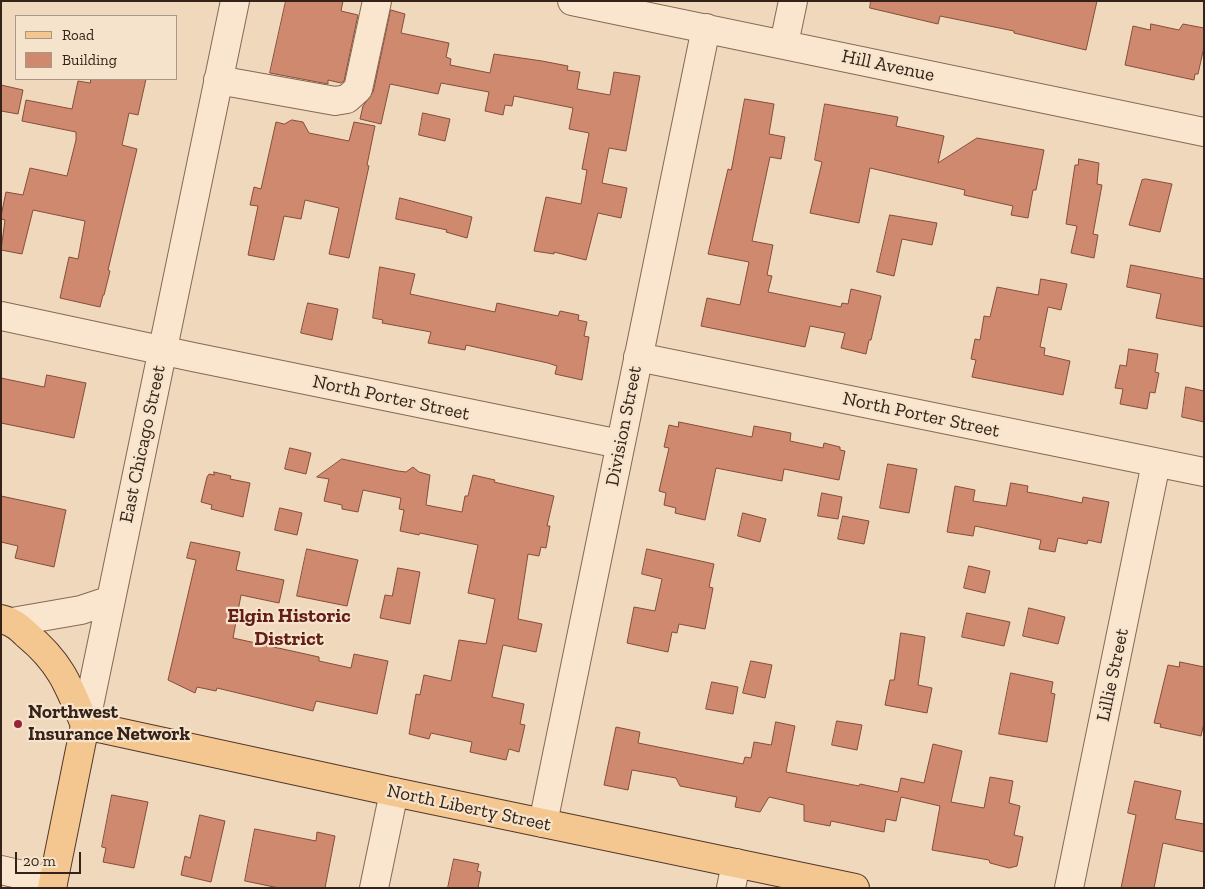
<!DOCTYPE html>
<html>
<head>
<meta charset="utf-8">
<style>
	body { margin:0 }
	#map { position:relative; width:1205px; height:889px; overflow:hidden; background:#efd8bb; font-family:"Zilla Slab",serif }
	canvas { display:block }
	.frame { position:absolute; inset:0; border:2px solid #35231a; pointer-events:none }
	.legend { position:absolute; left:15px; top:15px; width:162px; height:65px; box-sizing:border-box; background:#f6e3cb; border:1px solid #a99684; margin:0; padding:6px 9px; list-style:none; font-size:15px; color:#35231a }
	.legend li { display:flex; align-items:center; gap:10px; height:25px }
	.legend b { width:25px; border:1px solid #a99684 }
	.scale { position:absolute; left:15px; top:852px; width:66px; height:22px; box-sizing:border-box; border:2px solid #35231a; border-top:0; padding-left:6px; font-size:15px; line-height:18px; white-space:nowrap; color:#35231a; -webkit-text-stroke:4px #f6e3cb; paint-order:stroke }
</style>
</head>
<body>
<div id="map">
<canvas width="1205" height="889"></canvas>
<div class="frame"></div>
<ul class="legend">
<li><b style="height:6px;background:#f5c790"></b>Road</li>
<li><b style="height:14px;background:#ce896f"></b>Building</li>
</ul>
<div class="scale">20 m</div>
</div>
<script>
const g = document.querySelector('canvas').getContext('2d');
g.lineJoin = 'round';
function paint(path, color) {
  g.fillStyle = color;
  g.fill(path, 'evenodd');
}
function stroke(path, color, width, dash) {
  g.strokeStyle = color;
  g.lineWidth = width;
  g.lineCap = dash ? 'butt' : 'round';
  g.setLineDash(dash || []);
  g.stroke(path);
}
function drawText(font, color, halo, rows, align = 'center') {
  g.font = font + ' "Zilla Slab",serif';
  g.lineWidth = 4.5;
  g.setLineDash([]);
  g.textBaseline = 'middle';
  g.strokeStyle = halo;
  g.fillStyle = color;
  for (const [text, x, y, turn = 0] of rows) {
    g.save();
    g.translate(x, y);
    g.rotate((+turn || 0) * Math.PI / 180);
    g.textAlign = isNaN(turn) ? turn : align;
    if (halo) g.strokeText(text, 0, 0);
    g.fillText(text, 0, 0);
    g.restore();
  }
}
const building = new Path2D(`
	M286 1H343L341 11 358 15 344 81 341 83 328 80V84L270 73Z
	M871 1H1097L1086 50 1014 33V31L940 16 938 24 870 8Z
	M391 10 405 14 401 33 449 43 446 57 451 59 450 65 490 73 494 54 542 61 568 66 567 70 580 72 577 89 610 95 614 72 640 76 626 151 609 148 602 183 627 188 621 218 598 213 586 260 554 252V254L534 251 546 197 581 204 587 170 582 169 589 133 569 129 573 108 514 96 512 106 505 105 503 115 485 111 489 92 441 83 438 94 390 84 381 124 360 119 363 106 373 92Z
	M1151 24 1179 30 1183 24 1204 28V47L1198 74H1195L1194 80 1125 65 1133 26 1150 30Z
	M91 79H146L138 115 129 113 122 145 137 149 108 270 110 271 104 295H103L100 307 60 298 69 257 78 259 85 221 33 210 22 254 1 250 5 220 1 219V216L6 192 23 195 30 168 67 176 76 140V132L22 121 26 100 72 109 78 81 90 83Z
	M1 85 23 90 18 114 1 111Z
	M745 99 774 104 769 134 785 137 781 159 770 157 752 241 773 245 767 275 772 276 768 292 841 307 842 303 848 304 851 289 881 296 871 340H869L866 354 841 348 845 333 810 326 805 347 701 326 707 298 740 305 749 262 708 254 728 169 731 170Z
	M825 104 898 117 896 126 944 136 938 163 977 138 1044 150 1036 190H1033L1028 218 1011 215 1013 206 964 195 965 190 870 168 859 223 810 213 822 162 815 160Z
	M423 113 450 119 445 141 419 135Z
	M292 120 303 122 309 133 349 141 354 122 375 126 367 165 369 166 349 258 329 254 339 208 305 200 301 219 284 216 274 260 248 255 258 206 250 205 254 187 261 189 276 122 284 124Z
	M1079 159 1099 163 1097 184 1102 185 1093 234 1098 235 1094 258 1071 253 1077 226 1066 224 1075 165H1078Z
	M1146 179 1172 184 1160 232 1129 225 1142 180Z
	M400 198 472 217 467 238 446 232 447 230 396 219Z
	M890 215 937 223 932 245 902 239 894 276 877 272Z
	M1131 265 1204 279V327L1156 318 1161 294 1127 287Z
	M380 267 415 274 410 294 495 312 497 303 558 316 560 311 579 315 578 320 587 322 584 336 589 337 582 380 555 374 557 366 548 363 466 345 465 350 428 343 431 332 382 323 383 320 373 318Z
	M1041 279 1067 284 1061 310 1048 307 1040 347 1045 348 1044 355 1070 361 1063 395 972 377 976 360 971 359 975 339 980 340 984 316 990 317 997 287 1038 295Z
	M308 303 338 309 332 340 301 333Z
	M1129 349 1158 354 1155 372 1159 373 1155 393 1150 392 1147 409 1120 404 1123 389 1115 388 1120 365 1126 366Z
	M47 375 86 383 74 438 1 423V378L44 387Z
	M1186 387 1204 391V422L1182 417Z
	M679 422 752 437 754 426 791 433 790 441 823 448 824 443 840 447V450L845 451 839 480 784 469 782 481 716 468 705 520 675 513 676 508 664 505 666 493 659 491 669 448 664 447 669 425 678 427Z
	M290 448 311 453 306 474 285 469Z
	M342 459 398 471 406 472 413 467 419 472 430 475 426 505 462 512 465 496H468L473 475 495 480 494 482 554 496 547 526H550L546 548 541 547 539 556 528 554 518 619 542 624 536 652 503 645 492 697 524 704 520 724 525 725 519 752 509 749 506 760 470 752 472 742 431 733 429 739 409 734 416 694 420 695 424 675 451 681 459 640 486 644 495 599 468 593 478 545 420 533 419 535 400 531 404 510 399 509 401 498 363 490 358 512 342 509V505L324 501 329 479 317 477Z
	M888 464 917 469 909 513 880 508Z
	M214 472 231 476 230 479 250 483 243 517 211 509 212 505 201 502 207 477 209 474 214 475Z
	M1011 483 1028 486 1027 492 1049 496 1082 503 1083 497 1109 502 1101 543 1088 540 1087 544 1058 538 1055 552 1039 549 1041 540 975 526 973 536 947 532 955 486 975 490 973 501 1006 506Z
	M822 493 842 497 838 519 818 516Z
	M1 496 66 510 54 567 15 558 18 546 1 542Z
	M280 508 302 513 297 535 275 530Z
	M743 513 766 519 760 542 738 536Z
	M843 516 869 521 864 544 838 539Z
	M191 542 240 552 236 570 284 580 279 603 241 595 233 638 319 657V661L351 668 354 654 388 661 377 714 316 701 313 711 217 688 216 691 197 687 195 693 168 680 196 560 187 558Z
	M307 549 358 560 347 606 297 596Z
	M647 549 714 564 709 587 713 588 705 629 679 624 677 633 672 632 668 652 627 643 634 607 655 611 662 579 642 574Z
	M969 566 990 571 985 593 964 588Z
	M398 568 420 572 410 624 380 618 385 595 392 596Z
	M1029 608 1065 617 1058 644 1023 636Z
	M967 613 1010 622 1004 646 962 637Z
	M901 633 925 637 918 685 932 688 927 713 885 705 890 680H894Z
	M751 661 772 665 765 698 743 693Z
	M1180 662 1204 667V723L1201 736 1160 727 1161 724 1154 723 1168 665 1179 667Z
	M1011 673 1053 682 1051 693 1055 694 1047 742 999 734Z
	M712 682 738 687 733 714 706 709Z
	M837 721 862 725 857 750 832 745Z
	M776 722 795 726 786 772 859 786 860 784 898 792 901 778 924 783 933 744 962 751 951 802 984 808 990 777 1013 781 1009 803 1020 806 1014 835 1023 837 1017 866 1009 868 990 863 989 860 932 850 940 806 901 797 896 821 886 819 884 832 831 821 830 826 804 821V805L769 797 760 812 735 807 737 797 680 786 676 778 632 770 628 790 604 785 616 727 640 732 638 743 743 764 745 757 751 758 754 742 771 745Z
	M1135 781 1181 791 1175 819 1204 824V852L1163 843 1154 888H1121L1136 815 1128 813Z
	M112 795 148 802 134 868 103 862 106 848 102 847Z
	M200 815 225 821 211 882 181 875 185 856 190 858Z
	M255 829 316 841 317 832 335 836 325 888H279L245 881Z
	M454 859 479 864 477 871 481 872 478 888H448Z`);
paint(building, '#ce896f');
stroke(building, '#864d3a', 1);
const minor = new Path2D(`
	M572 1 1204 132
	M784 44 793 1
	M218 80 335 101 347 99 358 89 377 1
	M1 316 193 357 620 444
	M638 357 1204 472
	M12 622 81 610 111 600
	M85 725 235 1
	M543 823 706 28
	M1 870 53 882
	M374 888 394 792
	M731 888 736 863
	M1069 888 1156 463`);
const major = new Path2D(`
	M1 619C13 622 19 627 27 635 61 663 69 686 85 725
	M85 725 394 792 855 888
	M52 888 85 725`);
stroke(minor, '#866855', 30);
stroke(major, '#53372a', 30);
stroke(minor, '#fae6ce', 28);
stroke(major, '#f5c790', 28);
for (const [x, y, r, color] of [
	[18,724,5,"#972335"]
]) {
  const dot = new Path2D();
  dot.arc(x, y, r, 0, 2 * Math.PI);
  g.fillStyle = color;
  g.fill(dot);
  stroke(dot, '#f6e3cb', 2);
}
drawText('19px', '#35231a', '#f6e3cb', [
	["Hill Avenue",888,66,12],
	["North Porter Street",391,398,12],
	["North Porter Street",921,415,12],
	["Division Street",624,426,-79],
	["East Chicago Street",143,444,-78],
	["Lillie Street",1113,675,-78],
	["North Liberty Street",469,808,12]
]);
drawText('bold 19px', '#35231a', '#f6e3cb', [
	["Northwest",28,713],
	["Insurance Network",28,735]
], 'left');
drawText('bold 20px', '#621d18', '#f6e3cb', [
	["Elgin Historic",289,616],
	["District",289,639]
]);
</script>
</body>
</html>
